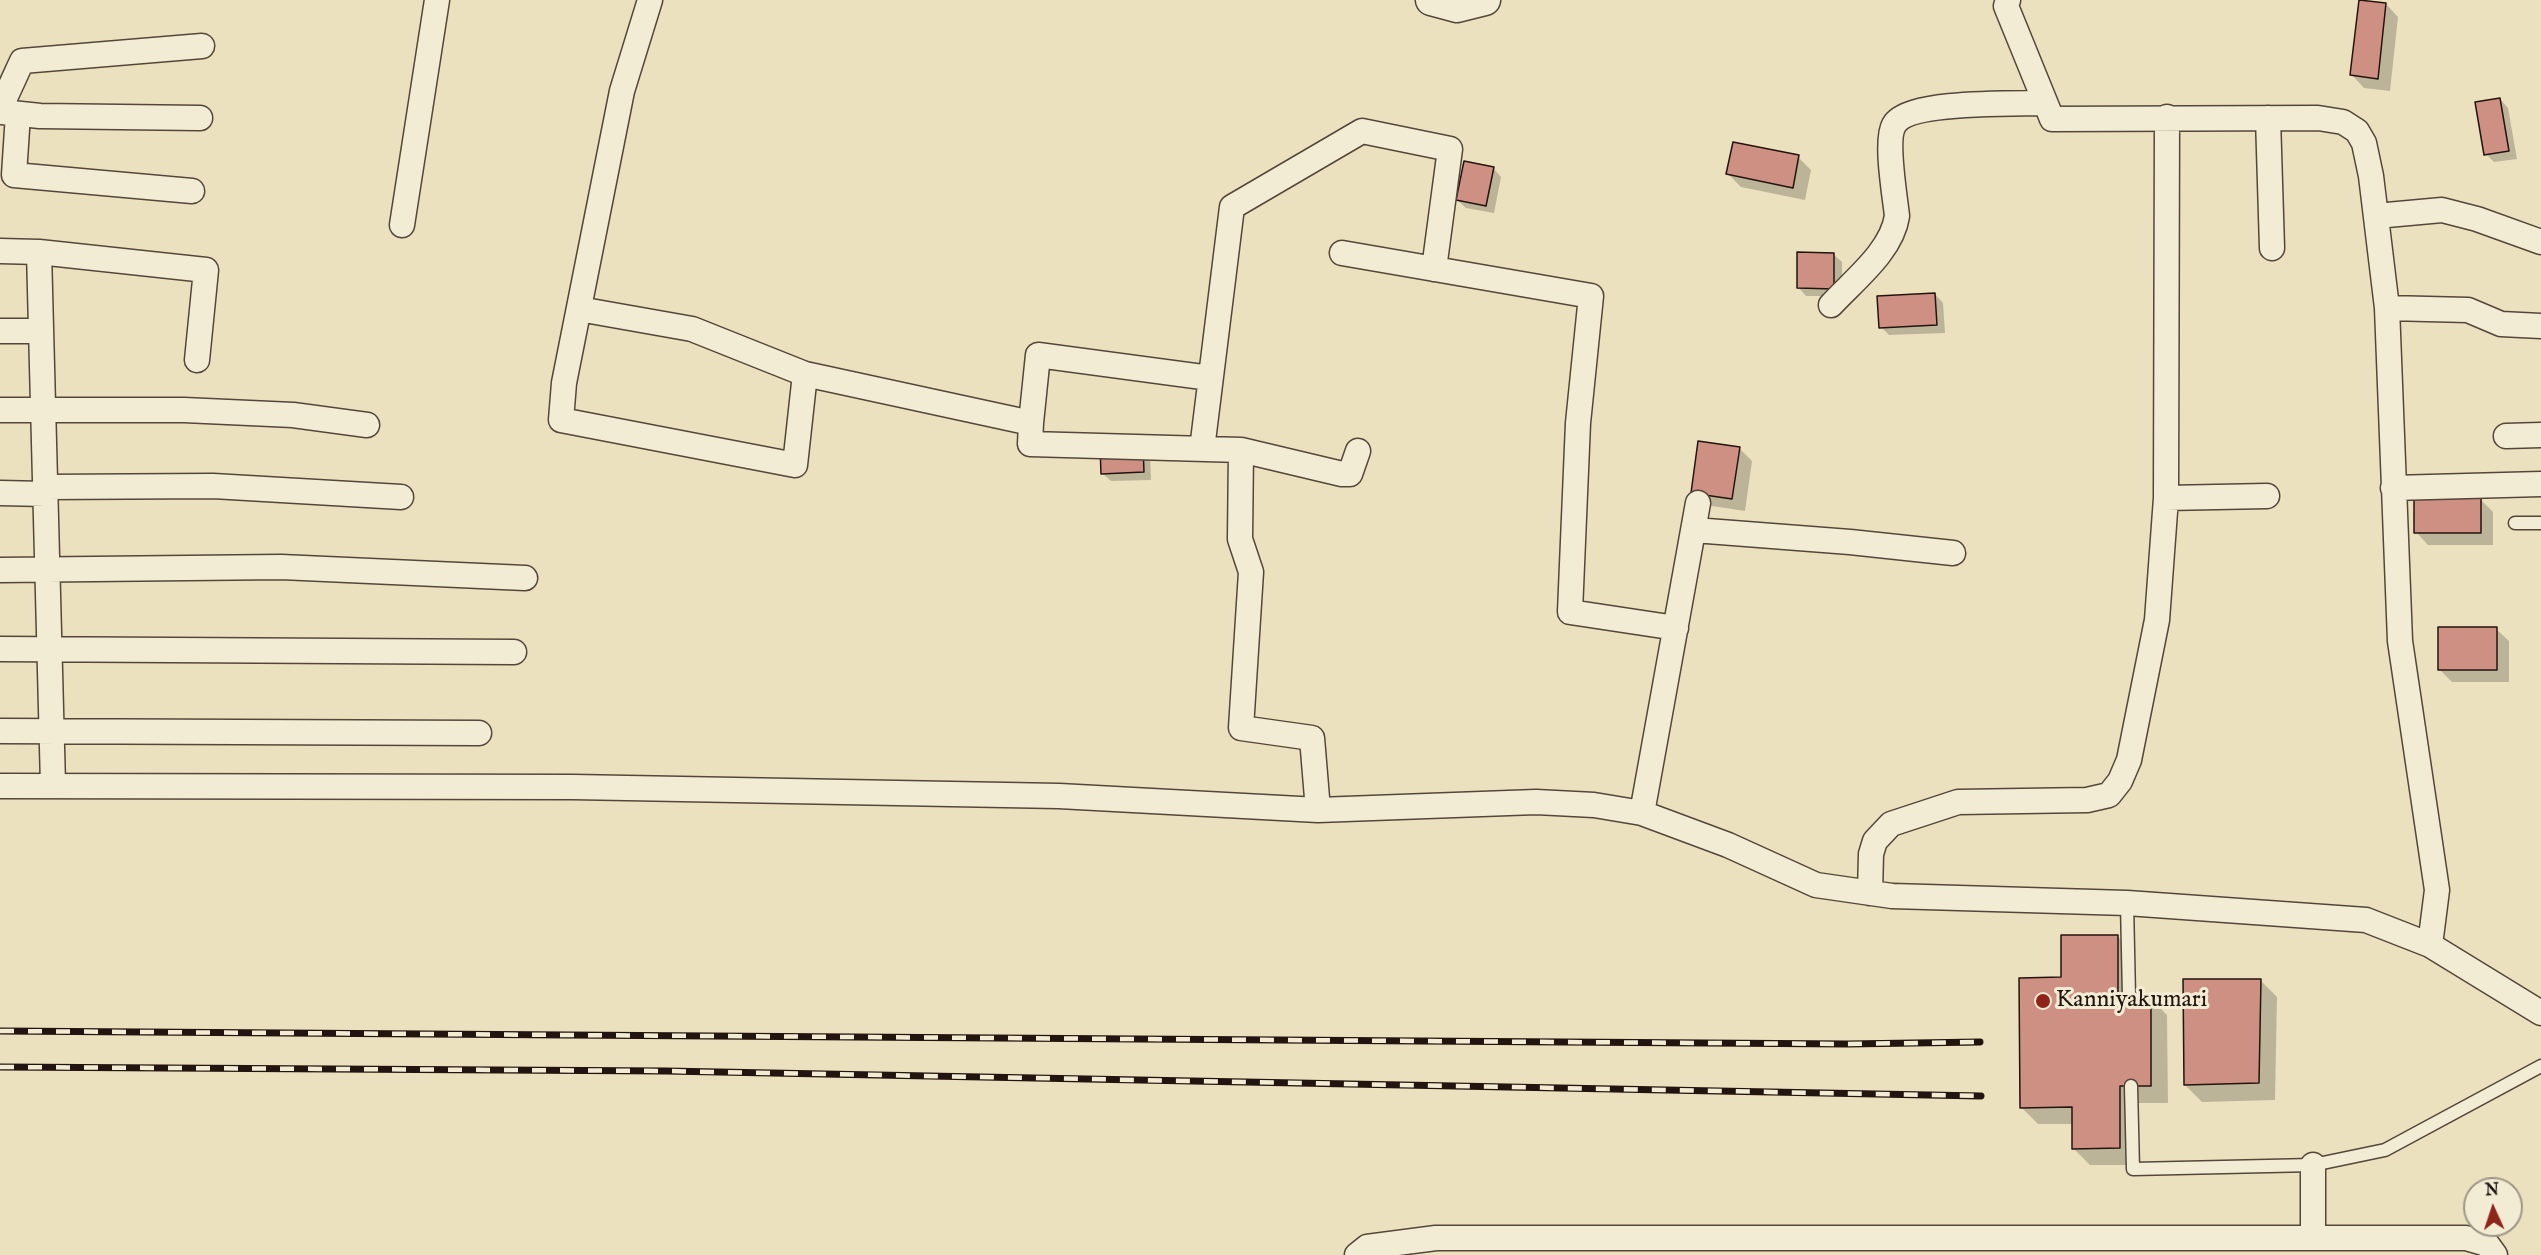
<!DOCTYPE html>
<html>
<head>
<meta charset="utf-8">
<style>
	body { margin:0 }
	#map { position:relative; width:2541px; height:1255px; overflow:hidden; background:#ece1bf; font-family:"IM FELL English",serif }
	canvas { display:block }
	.north { position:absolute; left:2463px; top:1177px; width:60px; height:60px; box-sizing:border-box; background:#f3ecd5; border:2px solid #9f9685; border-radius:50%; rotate:357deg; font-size:16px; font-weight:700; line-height:24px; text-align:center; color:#22140e }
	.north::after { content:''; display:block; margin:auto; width:21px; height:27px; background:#8f2418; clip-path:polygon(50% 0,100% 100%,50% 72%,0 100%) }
</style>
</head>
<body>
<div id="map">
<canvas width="2541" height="1255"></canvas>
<div class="north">N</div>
</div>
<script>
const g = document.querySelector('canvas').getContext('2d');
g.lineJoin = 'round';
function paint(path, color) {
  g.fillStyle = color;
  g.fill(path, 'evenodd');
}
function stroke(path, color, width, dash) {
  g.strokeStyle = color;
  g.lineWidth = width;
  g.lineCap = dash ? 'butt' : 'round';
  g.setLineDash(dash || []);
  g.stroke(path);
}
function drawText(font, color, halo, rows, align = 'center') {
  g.font = font + ' "IM FELL English",serif';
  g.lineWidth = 6;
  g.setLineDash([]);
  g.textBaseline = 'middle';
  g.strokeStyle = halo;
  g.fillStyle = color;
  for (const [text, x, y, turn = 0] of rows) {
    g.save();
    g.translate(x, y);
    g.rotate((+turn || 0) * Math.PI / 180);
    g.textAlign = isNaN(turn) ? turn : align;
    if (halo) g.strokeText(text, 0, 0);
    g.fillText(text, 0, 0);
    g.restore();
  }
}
paint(new Path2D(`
	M2386 4 2398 17 2390 91 2364 88 2352 75Z
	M2500 99 2508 108 2517 159 2494 162 2486 154Z
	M1798 157 1811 170 1805 200 1741 187 1728 174Z
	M1493 168 1501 177 1494 213 1466 208 1457 200Z
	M1833 254 1842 262V296H1806L1798 287Z
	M1935 294 1943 303 1945 333 1889 335 1881 327Z
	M1739 448 1752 461 1745 511 1705 505 1692 492Z
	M1150 455 1151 480 1111 481 1102 473Z
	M2480 499 2493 512V545H2428L2416 532Z
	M2496 629 2509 641V682H2452L2439 669Z
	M2117 936 2134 953V998H2150L2167 1015 2168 1103H2136L2137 1165H2090L2073 1148V1124H2038L2021 1107 2063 979Z
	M2260 980 2277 997 2275 1100 2202 1102 2185 1085Z`), '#0003');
const building = new Path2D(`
	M2359 0 2386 3 2378 79 2350 75Z
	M2500 98 2509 151 2484 155 2475 102Z
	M1733 142 1799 155 1793 188 1726 174Z
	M1464 161 1494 167 1486 206 1456 200Z
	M1797 252 1834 253V289L1797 288Z
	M1935 293 1937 325 1879 328 1877 296Z
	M1698 441 1740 447 1732 499 1691 493Z
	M1143 445 1144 472 1101 474 1100 447Z
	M2414 497 2481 498V533H2414Z
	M2438 627H2497V670H2438Z
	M2061 935H2118V997H2151V1086H2120V1148L2072 1149V1107L2020 1108 2019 978 2061 977Z
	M2183 979H2261L2259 1083 2184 1085Z`);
paint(building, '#cf9084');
stroke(building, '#22140e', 1.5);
const service = new Path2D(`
	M2515 523H2541
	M2127 903 2129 997
	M2131 1086 2133 1169 2313 1165 2385 1150 2541 1066`);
const minor = new Path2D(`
	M650 0 622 91 564 383 561 420 795 465 805 374 1031 423 1030 444 1241 450 1240 539 1251 572 1241 728 1312 738 1318 810
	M2008 0 2006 6 2052 119 2318 118 2343 122 2357 131 2364 143 2371 176 2387 308 2400 641 2437 890 2430 945
	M0 109 22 61 202 46
	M2 112 40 116 200 118
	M18 114 14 175 192 191
	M2167 117 2166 498 2267 496
	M2268 118 2272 248
	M2376 216 2442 210 2477 219 2541 242
	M402 225 437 0
	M0 251 39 252 206 270 197 360
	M39 252 53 785
	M1342 253 1591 296 1578 423 1570 612 1676 628
	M1831 305C1854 280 1892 251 1897 216 1895 197 1885 140 1894 125 1908 100 2016 104 2045 103
	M2387 308 2468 310 2501 324 2541 326
	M579 309 692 329 805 374
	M0 331H41
	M0 410H184L293 415 367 425
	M1031 423 1038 355 1210 378
	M2506 436 2541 435
	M1202 449 1232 207 1362 131 1450 149 1434 269
	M1241 450 1342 474H1350L1358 451
	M45 487 213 486 401 497
	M2393 488 2541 484
	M0 493 45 494
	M1694 530 1850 542 1953 553
	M0 570 281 567 525 578
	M0 649 514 652
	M0 731 479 733
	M0 786 573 787 1059 796 1318 810 1536 802 1594 805 1642 813 1728 845 1816 885 1892 896 2127 903 2366 920 2430 945 2541 1013
	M1642 813 1698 503
	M1870 893 1871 854 1875 841 1891 824 1958 802 2087 800 2109 795 2120 781 2129 760 2157 620 2166 498
	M2313 1238V1165
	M1357 1255 1367 1247 1436 1238H2466L2487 1244 2495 1255`);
const tertiary = new Path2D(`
	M1431 0 1457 7 1485 0`);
stroke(service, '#54473a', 15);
stroke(minor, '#54473a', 27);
stroke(tertiary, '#54473a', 33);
stroke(service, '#f3ecd5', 12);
stroke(minor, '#f3ecd5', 24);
stroke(tertiary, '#f3ecd5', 30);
const rail = new Path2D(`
	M0 1031 1848 1044 1980 1042
	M0 1067 666 1071 1981 1096`);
stroke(rail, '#22140e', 7);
stroke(rail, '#f3ecd5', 4.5, [14]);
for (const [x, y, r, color] of [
	[2043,1001,8,"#8f2418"]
]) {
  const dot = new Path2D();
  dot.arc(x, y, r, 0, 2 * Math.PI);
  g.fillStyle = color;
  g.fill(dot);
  stroke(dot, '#f3ecd5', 2);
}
drawText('24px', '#22140e', '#f3ecd5', [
	["Kanniyakumari",2056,1001]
], 'left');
</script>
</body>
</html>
